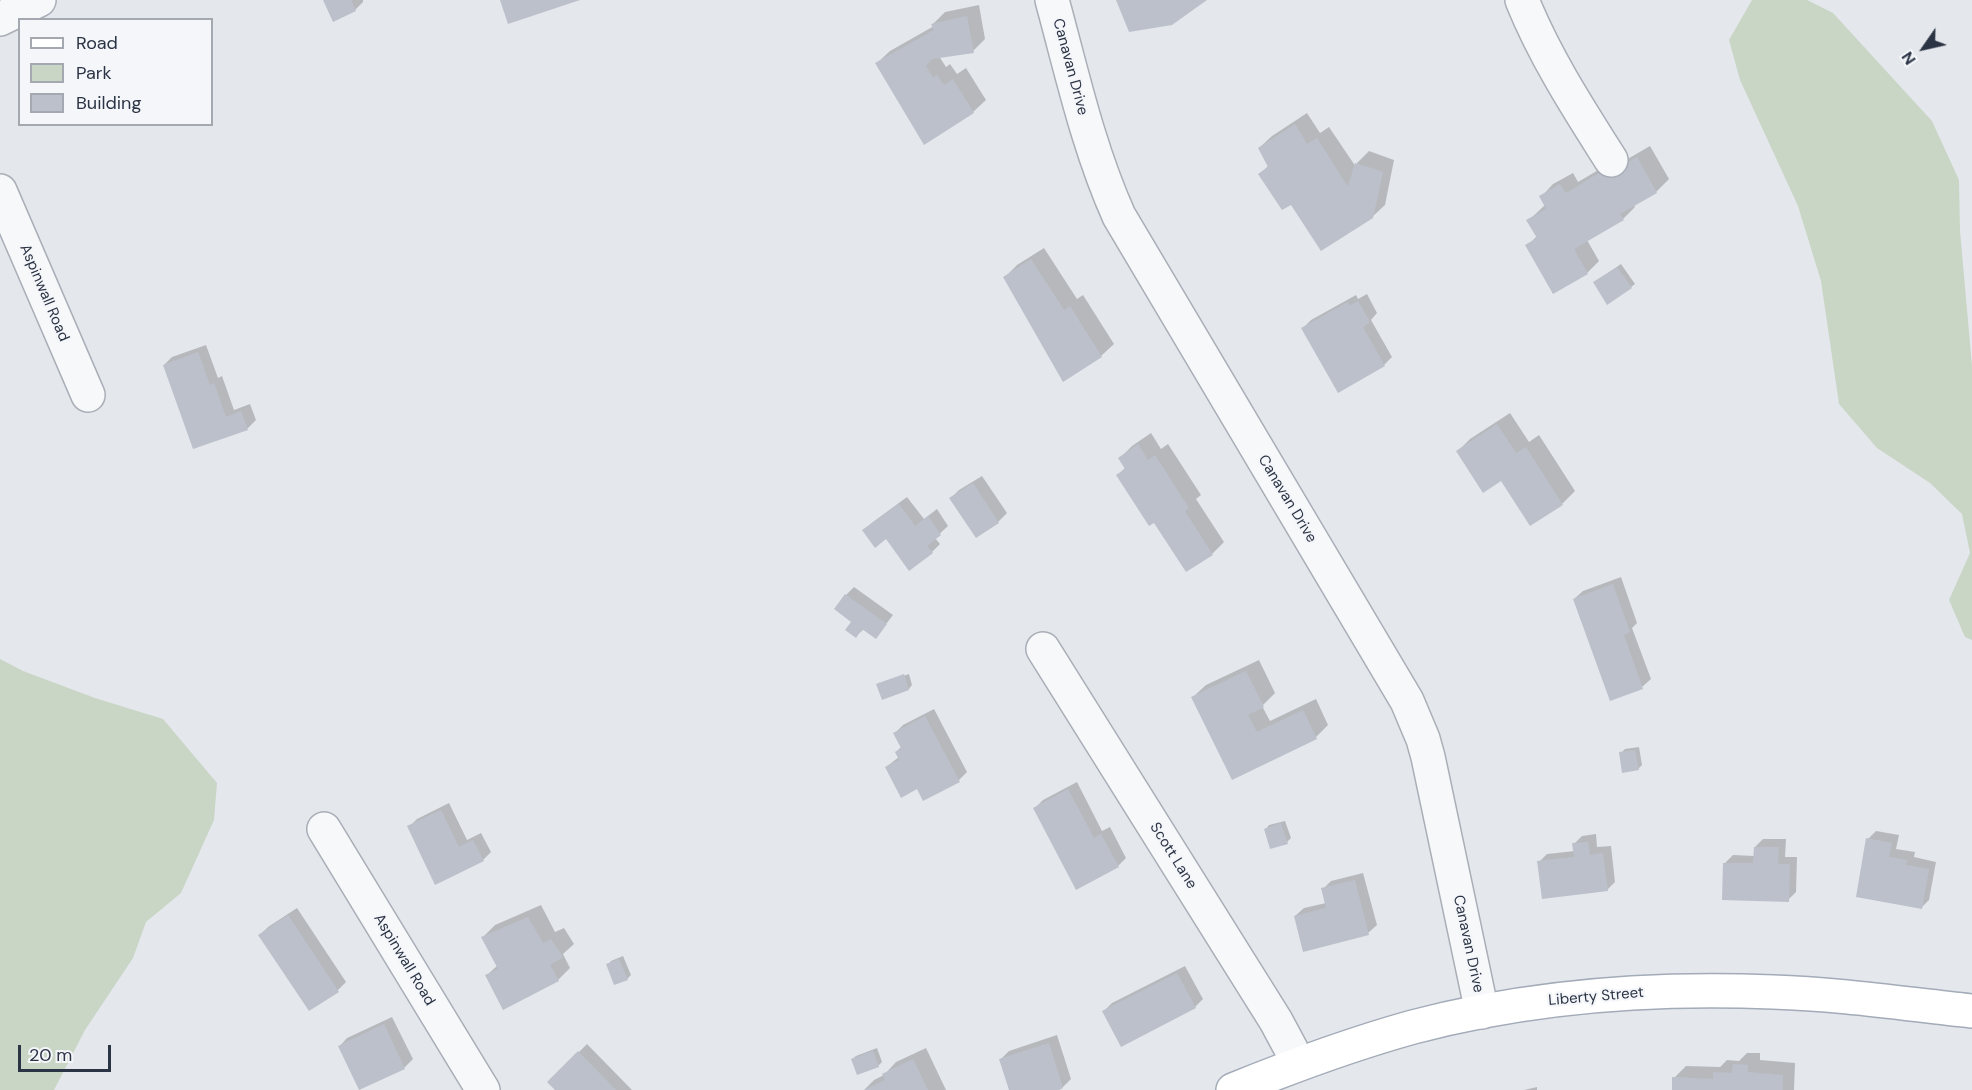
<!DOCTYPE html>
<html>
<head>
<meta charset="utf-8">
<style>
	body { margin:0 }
	#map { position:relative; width:1972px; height:1090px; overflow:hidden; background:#e4e7ec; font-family:"DM Sans",sans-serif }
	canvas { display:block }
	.legend { position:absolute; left:18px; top:18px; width:195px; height:108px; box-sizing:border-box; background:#f4f6f9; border:2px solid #a4a8b1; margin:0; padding:8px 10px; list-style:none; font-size:18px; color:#2b3445 }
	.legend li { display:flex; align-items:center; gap:12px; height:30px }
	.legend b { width:30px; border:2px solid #a4a8b1 }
	.north { position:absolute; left:1894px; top:18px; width:60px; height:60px; -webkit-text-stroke:4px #f4f6f9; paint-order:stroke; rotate:236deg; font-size:16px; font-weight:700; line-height:24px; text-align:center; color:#2b3445 }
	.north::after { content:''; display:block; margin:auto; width:21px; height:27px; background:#2b3445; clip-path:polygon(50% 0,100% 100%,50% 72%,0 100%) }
	.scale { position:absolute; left:18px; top:1045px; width:93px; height:27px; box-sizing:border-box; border:3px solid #2b3445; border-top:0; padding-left:8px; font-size:18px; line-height:21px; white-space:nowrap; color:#2b3445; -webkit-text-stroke:4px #f4f6f9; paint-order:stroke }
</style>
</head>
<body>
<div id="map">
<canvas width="1972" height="1090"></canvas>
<ul class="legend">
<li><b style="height:8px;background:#fff"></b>Road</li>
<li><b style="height:16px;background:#c9d6c5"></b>Park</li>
<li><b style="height:16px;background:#bbc0ca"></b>Building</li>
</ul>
<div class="north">N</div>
<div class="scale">20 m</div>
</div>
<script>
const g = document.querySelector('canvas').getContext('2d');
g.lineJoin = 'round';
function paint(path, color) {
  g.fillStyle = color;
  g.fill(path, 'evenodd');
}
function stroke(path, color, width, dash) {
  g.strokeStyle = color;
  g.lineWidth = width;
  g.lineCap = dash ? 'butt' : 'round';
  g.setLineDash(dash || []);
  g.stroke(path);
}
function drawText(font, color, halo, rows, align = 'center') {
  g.font = font + ' "DM Sans",sans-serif';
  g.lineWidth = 4.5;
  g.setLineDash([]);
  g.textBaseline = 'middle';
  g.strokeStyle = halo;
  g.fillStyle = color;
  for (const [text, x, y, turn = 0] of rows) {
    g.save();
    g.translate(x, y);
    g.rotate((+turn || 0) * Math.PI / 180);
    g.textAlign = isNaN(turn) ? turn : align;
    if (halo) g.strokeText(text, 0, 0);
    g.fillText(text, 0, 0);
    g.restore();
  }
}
paint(new Path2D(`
	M1752 0H1807L1833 13 1932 121 1959 180 1960 231 1972 366V640L1965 637 1949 600 1970 553 1962 514 1930 483 1877 448 1839 404 1821 281 1798 206 1740 80 1729 40Z
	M0 659 23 671 95 698 163 719 217 783 214 820 181 893 146 922 133 958 85 1030 54 1090H0Z`), '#c9d6c5');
paint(new Path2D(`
	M325 0H363V2L355 10Z
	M979 5 985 39 973 51 939 56 946 67 950 64 957 74 966 68 986 100 973 112 877 63 890 51 934 26 933 24 945 12Z
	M1307 113 1320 133 1329 127 1356 167 1357 163 1369 151 1394 160 1385 205 1372 217 1292 203 1260 174 1269 165 1259 148 1272 136Z
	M1650 146 1669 179 1656 192 1634 205 1635 207 1623 219 1587 240 1599 261 1587 273 1527 246 1537 236 1528 221 1545 205 1541 197 1553 184 1573 173 1578 182 1617 159 1619 164Z
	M1044 248 1077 299 1083 295 1114 344 1101 356 1005 277 1017 265Z
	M1621 264 1635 284 1631 287 1599 279Z
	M1367 294 1377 313 1371 320 1392 357 1384 365 1303 328 1311 320 1356 295 1358 299Z
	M206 345 218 378 222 376 234 410 250 404 256 420 248 428 194 447 164 365 172 357Z
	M1510 413 1529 442 1539 435 1575 491 1562 504 1531 524 1501 479 1458 451 1470 439Z
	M1151 433 1161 449 1168 444 1201 495 1196 499 1224 542 1212 554 1154 521 1118 475 1126 467 1120 458 1132 446Z
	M982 476 1007 513 998 522 976 536 951 498 959 490Z
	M907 497 924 519 937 509 948 526 935 538 940 544 932 552 864 530 873 522Z
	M1621 577 1637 623 1632 628 1651 679 1642 687 1611 699 1574 599 1583 591Z
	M854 587 893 615 876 637 864 629 856 636 846 595Z
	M1259 660 1275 693 1262 706 1270 721 1316 699 1328 725 1316 737 1232 778 1193 697 1206 685Z
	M909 674 912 685 909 689 883 698 878 684 880 682V684Z
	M934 709 967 772 959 780 924 799 918 787 886 767 899 757 896 752 902 746 895 733 903 725Z
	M1639 747 1642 765 1638 769 1621 753 1625 749Z
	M1077 782 1102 831 1110 827 1126 858 1118 866 1035 808 1043 800Z
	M449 803 467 840 481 833 491 852 483 860 409 827 417 819Z
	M1285 821 1291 838 1287 842 1266 829 1269 825Z
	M1876 831 1899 835 1896 849 1915 852 1914 857 1936 862 1929 900 1921 908 1868 839Z
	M1596 834 1597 847 1611 846 1615 882 1607 890 1539 862 1547 854 1575 851 1574 844 1582 836Z
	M1763 839H1786L1785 857H1797L1796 892 1788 900 1725 863 1733 855 1755 856V847Z
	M1363 873 1377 925 1368 933 1295 916 1304 908 1326 903 1323 889 1331 881Z
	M541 905 555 932 564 928 574 944 563 954 570 968 558 980 487 975 498 965 483 937 495 925Z
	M297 908 346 982 338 990 309 1009 260 935 268 927Z
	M623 956 631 975 627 979 608 965 611 961Z
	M1185 966 1203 999 1195 1007 1104 1011 1112 1003Z
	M392 1017 413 1059 405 1067 360 1089 339 1047 347 1038Z
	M1057 1035 1071 1079 1063 1087 1054 1090H1011L1001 1059 1009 1051Z
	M587 1044 632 1090H557L549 1082Z
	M877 1048 882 1062 878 1066 852 1059 856 1056Z
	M926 1048 946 1090H864L874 1080 884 1075 896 1062Z
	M1747 1053H1760V1060L1795 1063 1794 1090H1673L1674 1078 1686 1066 1720 1067 1727 1060 1739 1061Z
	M1537 1087V1090H1524Z`), '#0003');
paint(new Path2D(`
	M323 0H351L356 11 333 22Z
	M500 0H580L508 24Z
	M1116 0H1207L1172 25 1129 32Z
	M967 16 974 53 932 59 926 66 933 78 937 75 944 85 953 79 974 113 924 145 875 63 934 30 931 24Z
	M1295 124 1307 144 1317 138 1348 187 1355 163 1383 172 1373 218 1321 251 1291 205 1282 210 1258 174 1268 167 1258 148Z
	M1637 157 1657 193 1620 214 1624 220 1574 249 1588 274 1553 294 1525 245 1537 238 1526 220 1546 209 1539 196 1560 184 1566 193 1604 170 1607 175Z
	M1031 259 1064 310 1070 306 1102 357 1063 382 1003 277Z
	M1617 267 1632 288 1607 305 1593 282Z
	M1358 301 1370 322 1363 327 1385 366 1338 393 1301 328 1348 302 1350 306Z
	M198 352 210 385 214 383 226 417 241 411 248 430 193 449 163 365Z
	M1497 424 1516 453 1526 447 1563 505 1530 526 1501 481 1483 493 1456 451Z
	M1138 444 1148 460 1155 455 1189 508 1185 511 1213 555 1186 572 1154 523 1149 526 1116 475 1125 469 1118 458Z
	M973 483 999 523 976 538 949 498Z
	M899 504 915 526 928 516 941 535 927 546 933 553 909 571 886 539 875 548 862 530Z
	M1613 584 1630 632 1624 635 1643 689 1610 701 1573 599Z
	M845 594 887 624 876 639 862 629 856 638 845 630 851 622 834 609Z
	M1246 671 1264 707 1248 715 1257 732 1303 710 1317 739 1232 780 1191 697Z
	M904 674 909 690 882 700 876 684Z
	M925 716 960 782 923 801 917 789 901 798 885 767 899 760 895 752 901 748 893 733Z
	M1635 750 1639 770 1622 773 1619 752Z
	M1068 789 1094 838 1101 834 1119 867 1076 890 1033 808Z
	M441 810 459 847 473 840 484 861 435 885 407 826Z
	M1281 823 1288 844 1270 849 1264 829Z
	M1866 838 1892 843 1889 857 1907 860 1906 865 1929 869 1922 909 1856 897Z
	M1588 842 1590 855 1603 853 1608 891 1542 899 1537 861 1574 857 1572 843Z
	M1754 847H1779L1778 864H1790L1789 902 1722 900 1723 863H1753Z
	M1355 880 1369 935 1303 952 1294 916 1326 908 1321 888Z
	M288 915 339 992 309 1011 258 935Z
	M528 917 543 943 551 939 563 957 550 965 559 981 503 1010 485 975 498 969 481 937Z
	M619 959 628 980 614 985 606 964Z
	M1177 973 1196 1008 1121 1047 1102 1011Z
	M384 1024 405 1069 359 1090 338 1046Z
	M1049 1043 1063 1088 1059 1090H1009L999 1059Z
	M578 1051 616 1090H555L547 1082Z
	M873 1051 879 1067 857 1075 851 1059Z
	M913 1059 928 1090H864L885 1080 882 1074Z
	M1733 1064 1748 1065V1072L1783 1075V1090H1672V1077L1713 1079V1072L1732 1073Z`), '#bbc0ca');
const minor = new Path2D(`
	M1052 0C1072 73 1088 147 1119 216L1407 701 1423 739 1428 757 1482 1012
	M1522 0C1545 57 1578 108 1611 160
	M0 19 39 0
	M0 191 88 395
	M1043 649 1276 1021 1291 1049 1296 1065
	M324 829 483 1090`);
const major = new Path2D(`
	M1233 1090C1292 1066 1352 1044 1413 1027 1530 996 1652 987 1773 992 1840 994 1906 1004 1972 1011`);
stroke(minor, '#a9aeb7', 36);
stroke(major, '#a3abb8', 36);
stroke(minor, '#f7f8fa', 33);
stroke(major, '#fff', 33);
drawText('15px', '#2b3445', '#f4f6f9', [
	["Canavan Drive",1070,67,75],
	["Aspinwall Road",44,293,67],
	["Canavan Drive",1287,499,59],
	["Scott Lane",1173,856,58],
	["Canavan Drive",1468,944,78],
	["Aspinwall Road",404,960,59],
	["Liberty Street",1596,997,-5]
]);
</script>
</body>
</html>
